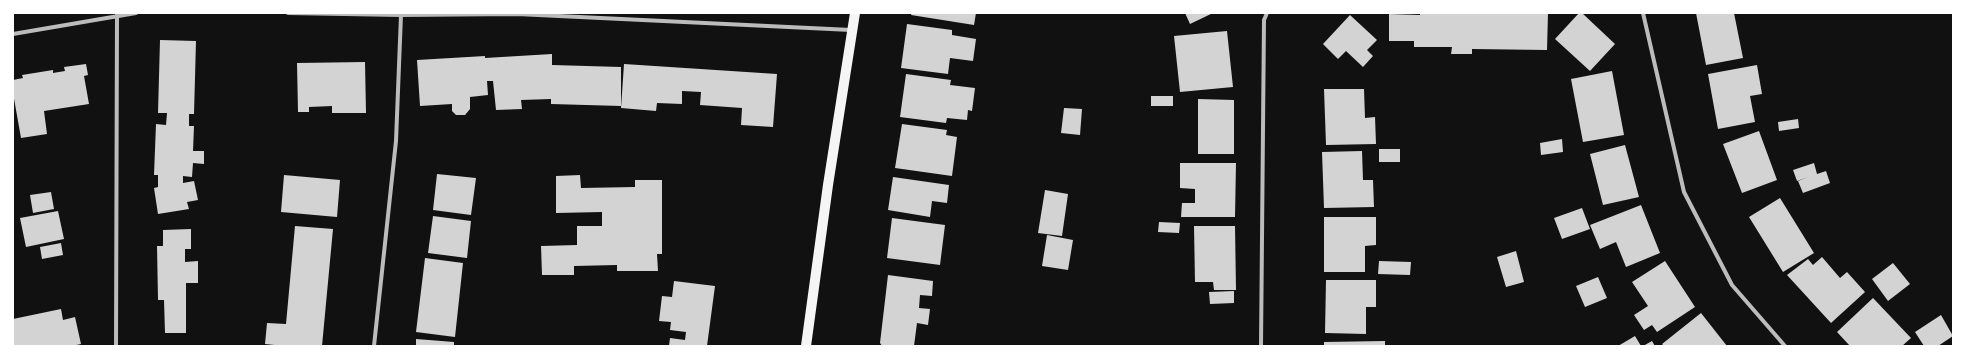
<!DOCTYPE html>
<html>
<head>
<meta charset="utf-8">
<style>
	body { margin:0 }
	#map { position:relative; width:1966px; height:359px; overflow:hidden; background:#111; font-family:Cabin,sans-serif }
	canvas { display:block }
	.frame { position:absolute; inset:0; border:14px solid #fff; pointer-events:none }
</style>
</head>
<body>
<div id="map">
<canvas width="1966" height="359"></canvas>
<div class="frame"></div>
</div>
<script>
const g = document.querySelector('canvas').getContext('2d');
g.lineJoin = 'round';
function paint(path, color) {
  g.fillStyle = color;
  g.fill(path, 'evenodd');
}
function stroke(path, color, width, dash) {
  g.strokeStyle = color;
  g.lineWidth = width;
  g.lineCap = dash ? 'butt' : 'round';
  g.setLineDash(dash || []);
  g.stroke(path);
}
paint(new Path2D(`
	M912 13H976L974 25 911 15Z
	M1185 13H1213L1190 24Z
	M1420 13H1548L1547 50 1472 49V54H1451L1452 47H1414V41H1389V14L1420 15Z
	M1579 13H1582L1615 44 1590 71 1555 39Z
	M1696 13H1734L1743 58 1706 65Z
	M1350 15 1377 40 1367 50 1373 56 1363 67 1346 51 1338 59 1323 44Z
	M907 24 952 30V35L976 39 973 61 950 58 948 74 901 68Z
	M1227 31 1233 87 1180 92 1174 36Z
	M160 40 196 41 194 114H189V126H194L193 151H204V164L193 163 192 177 183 176V183L194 181 198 200 187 202 189 209 158 214 154 188 158 187V175H154L156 124 166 125 167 113H158Z
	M552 54V65L621 67V106L551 104V99L521 100 522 109 496 110 493 81H487L488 95 470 97V109L465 115H456L452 111V104L420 106 417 60 485 56V58Z
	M365 62 366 113H332V106L309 107V112H298L297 63Z
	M86 64 88 75 84 76 89 104 44 111 47 134 21 138 13 93V80L23 78 22 75 53 70V73L65 71 64 67Z
	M624 64 777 74 773 127 741 125 742 108 700 105 701 92 682 91V104L657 103 656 111 621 108Z
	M1757 65 1762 94 1750 96 1755 122 1718 129 1708 74Z
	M1612 71 1624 135 1583 142 1571 79Z
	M906 74 951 80 950 85 975 88 972 111 968 110 967 120 947 118 946 123 900 117Z
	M1324 89H1364L1365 118 1375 117 1376 144 1326 145Z
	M1151 96H1173V106H1151Z
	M1198 99 1234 100V154H1198Z
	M1064 108 1082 109 1080 135 1061 133Z
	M1798 119 1799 128 1779 131 1778 122Z
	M902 124 947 130 946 135 957 137 952 176 895 168Z
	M1759 131 1777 180 1742 193 1723 144Z
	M1562 139 1563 152 1541 155 1540 143Z
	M1625 145 1639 197 1603 205 1590 154Z
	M1379 149H1400V162H1379Z
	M1362 151 1363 180H1373L1374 207 1324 208 1322 152Z
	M1180 163H1236L1235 217H1181L1182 203H1195V189L1180 188Z
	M1814 163 1817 174 1826 171 1830 183 1803 193 1798 181 1808 177 1797 181 1793 170Z
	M437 174 476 178 471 215 433 210Z
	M284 175 340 180 337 217 281 212Z
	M580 175 581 188 635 187V180H662V254H657L658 271H617V265L574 266V275H542L541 246 577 245V226H602V212L556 213V176Z
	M893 177 949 185 947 203 932 201 930 217 888 210Z
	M1045 190 1068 194 1062 236 1038 233Z
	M51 192 54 209 33 213 30 195Z
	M1780 198 1814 253 1783 272 1749 217Z
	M1641 205 1660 253 1626 267 1616 242 1600 249 1590 225Z
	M1582 208 1590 229 1562 239 1554 218Z
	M58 211 64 239 26 247 20 218Z
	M433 216 471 221 467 258 428 253Z
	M1324 217H1376V245L1365 246V272H1324Z
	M892 218 945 225 940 265 887 258Z
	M1159 222 1180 223 1179 233 1158 232Z
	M295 226 333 229 322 346H284L265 344 267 323 286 324Z
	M1194 226H1235L1236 290H1214L1213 282H1195Z
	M191 229V249H185V262L198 261V283H186V333H165L164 300H158L157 246H163V230Z
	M1047 235 1073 240 1068 270 1042 266Z
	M61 243 63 255 42 259 40 247Z
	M1516 251 1524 282 1506 287 1497 257Z
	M1822 257 1840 278 1847 272 1865 292 1831 323 1787 275 1808 259 1813 265Z
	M425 258 463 263 455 337 416 332Z
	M1379 261 1411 262 1410 275 1378 274Z
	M1665 261 1695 307 1657 332 1652 325 1644 330 1634 315 1648 306 1632 282Z
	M1893 263 1910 284 1888 301 1872 279Z
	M888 275 933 281 932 296 920 295 919 308 930 309 928 325 917 323 914 346H882L880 343Z
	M1598 277 1607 298 1585 307 1576 286Z
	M1326 280H1376V307H1366V334L1325 333Z
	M674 281 715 286 707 346H669L670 338 685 340 686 332 670 330 671 322 659 321 662 296 672 297Z
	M1234 291V303L1210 304 1209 292Z
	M1873 298 1911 338 1902 346H1850L1837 332Z
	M61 309 63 320 75 317 81 344 72 346H14L13 319Z
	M1701 313 1727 346H1664L1662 344Z
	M1941 315 1953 336 1938 346H1924L1915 332Z
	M1635 336 1641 346H1618Z
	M416 339 454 342V346H416Z
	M1385 341V346H1324V342Z
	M1652 341 1655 346H1643Z`), '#d3d3d3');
stroke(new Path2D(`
	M288 13 401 15 517 14 851 30
	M1643 13 1684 192 1732 285 1785 346
	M13 34 136 13
	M116 346 117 13
	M374 346 396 141 401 15
	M1261 346 1264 20 1267 13`), '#bcbcbc', 4);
stroke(new Path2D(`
	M806 346 828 185 855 13`), '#f5f5f5', 10);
</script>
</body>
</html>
